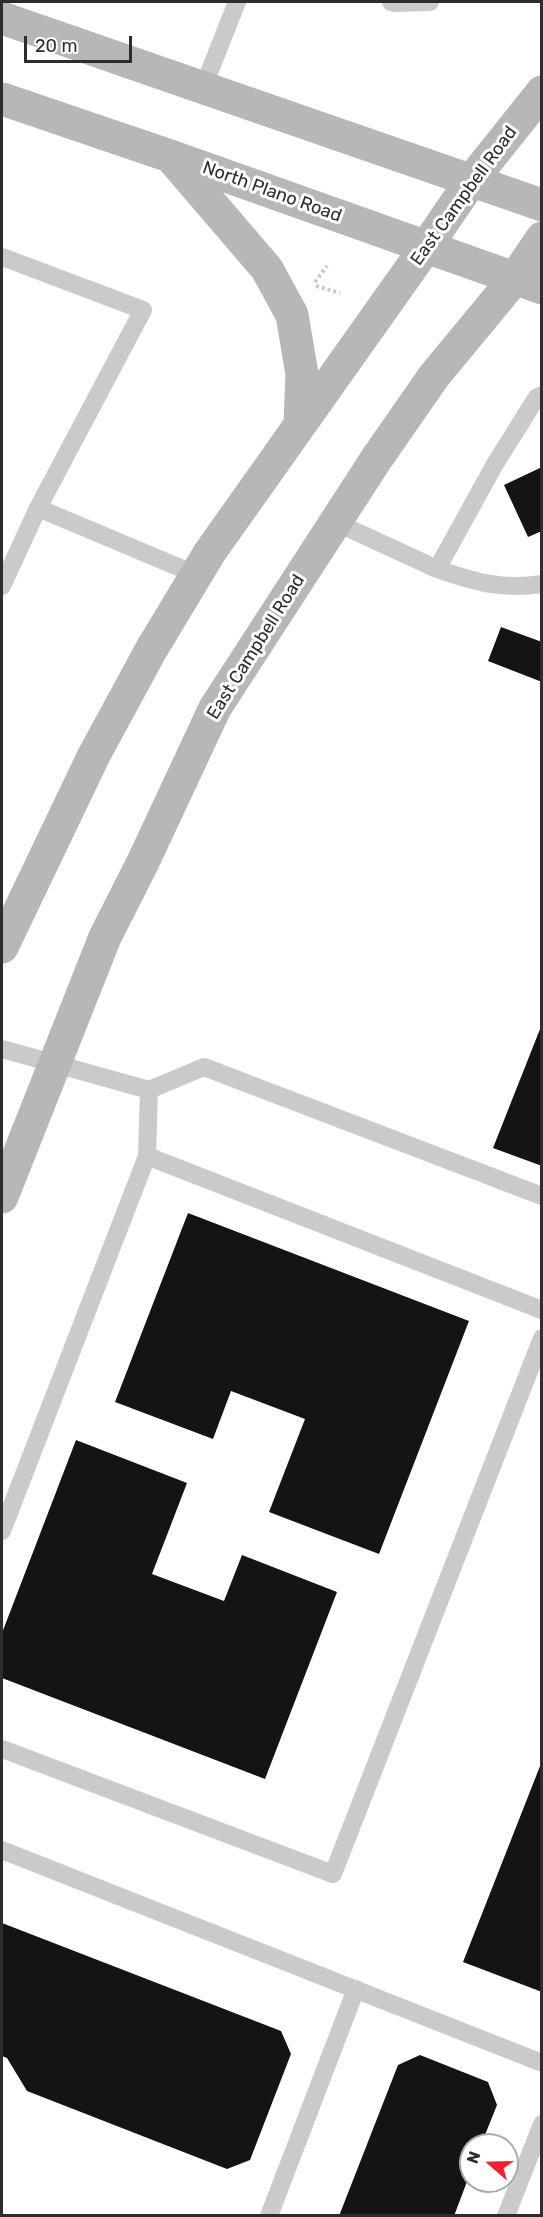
<!DOCTYPE html>
<html>
<head>
<meta charset="utf-8">
<style>
	body { margin:0 }
	#map { position:relative; width:543px; height:2217px; overflow:hidden; background:#fff; font-family:Rubik,sans-serif }
	canvas { display:block }
	.frame { position:absolute; inset:0; border:3px solid #2d2d2d; pointer-events:none }
	.north { position:absolute; left:459px; top:2133px; width:60px; height:60px; box-sizing:border-box; background:#fff; border:2px solid #ababab; border-radius:50%; rotate:290deg; font-size:16px; font-weight:700; line-height:24px; text-align:center; color:#2d2d2d }
	.north::after { content:''; display:block; margin:auto; width:21px; height:27px; background:#f4202c; clip-path:polygon(50% 0,100% 100%,50% 72%,0 100%) }
	.scale { position:absolute; left:24px; top:36px; width:108px; height:27px; box-sizing:border-box; border:3px solid #2d2d2d; border-top:0; padding-left:8px; font-size:18px; line-height:21px; white-space:nowrap; color:#2d2d2d; -webkit-text-stroke:4px #fff; paint-order:stroke }
</style>
</head>
<body>
<div id="map">
<canvas width="543" height="2217"></canvas>
<div class="frame"></div>
<div class="north">N</div>
<div class="scale">20 m</div>
</div>
<script>
const g = document.querySelector('canvas').getContext('2d');
g.lineJoin = 'round';
function paint(path, color) {
  g.fillStyle = color;
  g.fill(path, 'evenodd');
}
function stroke(path, color, width, dash) {
  g.strokeStyle = color;
  g.lineWidth = width;
  g.lineCap = dash ? 'butt' : 'round';
  g.setLineDash(dash || []);
  g.stroke(path);
}
function drawText(font, color, halo, rows, align = 'center') {
  g.font = font + ' Rubik,sans-serif';
  g.lineWidth = 6;
  g.setLineDash([]);
  g.textBaseline = 'middle';
  g.strokeStyle = halo;
  g.fillStyle = color;
  for (const [text, x, y, turn = 0] of rows) {
    g.save();
    g.translate(x, y);
    g.rotate((+turn || 0) * Math.PI / 180);
    g.textAlign = isNaN(turn) ? turn : align;
    if (halo) g.strokeText(text, 0, 0);
    g.fillText(text, 0, 0);
    g.restore();
  }
}
paint(new Path2D(`
	M542 467V531L528 537 504 485Z
	M501 627 542 642V682L488 661Z
	M542 1024V1166L493 1148Z
	M188 1213 469 1321 379 1554 269 1512 305 1419 231 1391 213 1439 115 1402Z
	M76 1440 187 1483 152 1574 224 1601 242 1555 337 1592 265 1779 2 1678V1633Z
	M542 1761V1992L463 1962Z
	M2 1923 281 2031 291 2054 250 2160 227 2169 27 2091 7 2058 2 2056Z
	M420 2055 488 2082 497 2105 481 2145H471V2171L454 2216H339L398 2065Z`), '#141414');
stroke(new Path2D(`
	M315 282 327 266
	M316 286 340 293`), '#cacaca', 4, [3, 3]);
stroke(new Path2D(`
	M391 2 395 3 430 2
	M203 88 237 2
	M2 257 143 310 38 508 2 586
	M38 508 197 575
	M335 522 437 569 495 464 537 397 542 395
	M437 569C475 582 501 590 542 584
	M2 1049 149 1090 204 1067 542 1196
	M149 1090 147 1156 542 1310
	M2 1531 147 1156
	M2 1749 333 1874 542 1338
	M2 1850 542 2063
	M269 2216 356 1989
	M506 2216 542 2124`), '#cacaca', 18);
stroke(new Path2D(`
	M2 18 542 205
	M2 99 170 156 542 288
	M171 157 267 269 292 315 302 374 300 424
	M2 947 94 755 151 650 210 552 426 247 471 181 542 92
	M2 1197 105 937 143 862 215 708 377 458 434 376 515 278 542 238`), '#b7b7b7', 33);
drawText('18px', '#2d2d2d', '#fff', [
	["North Plano Road",272,192,20],
	["East Campbell Road",464,196,-54],
	["East Campbell Road",256,647,-58]
]);
</script>
</body>
</html>
